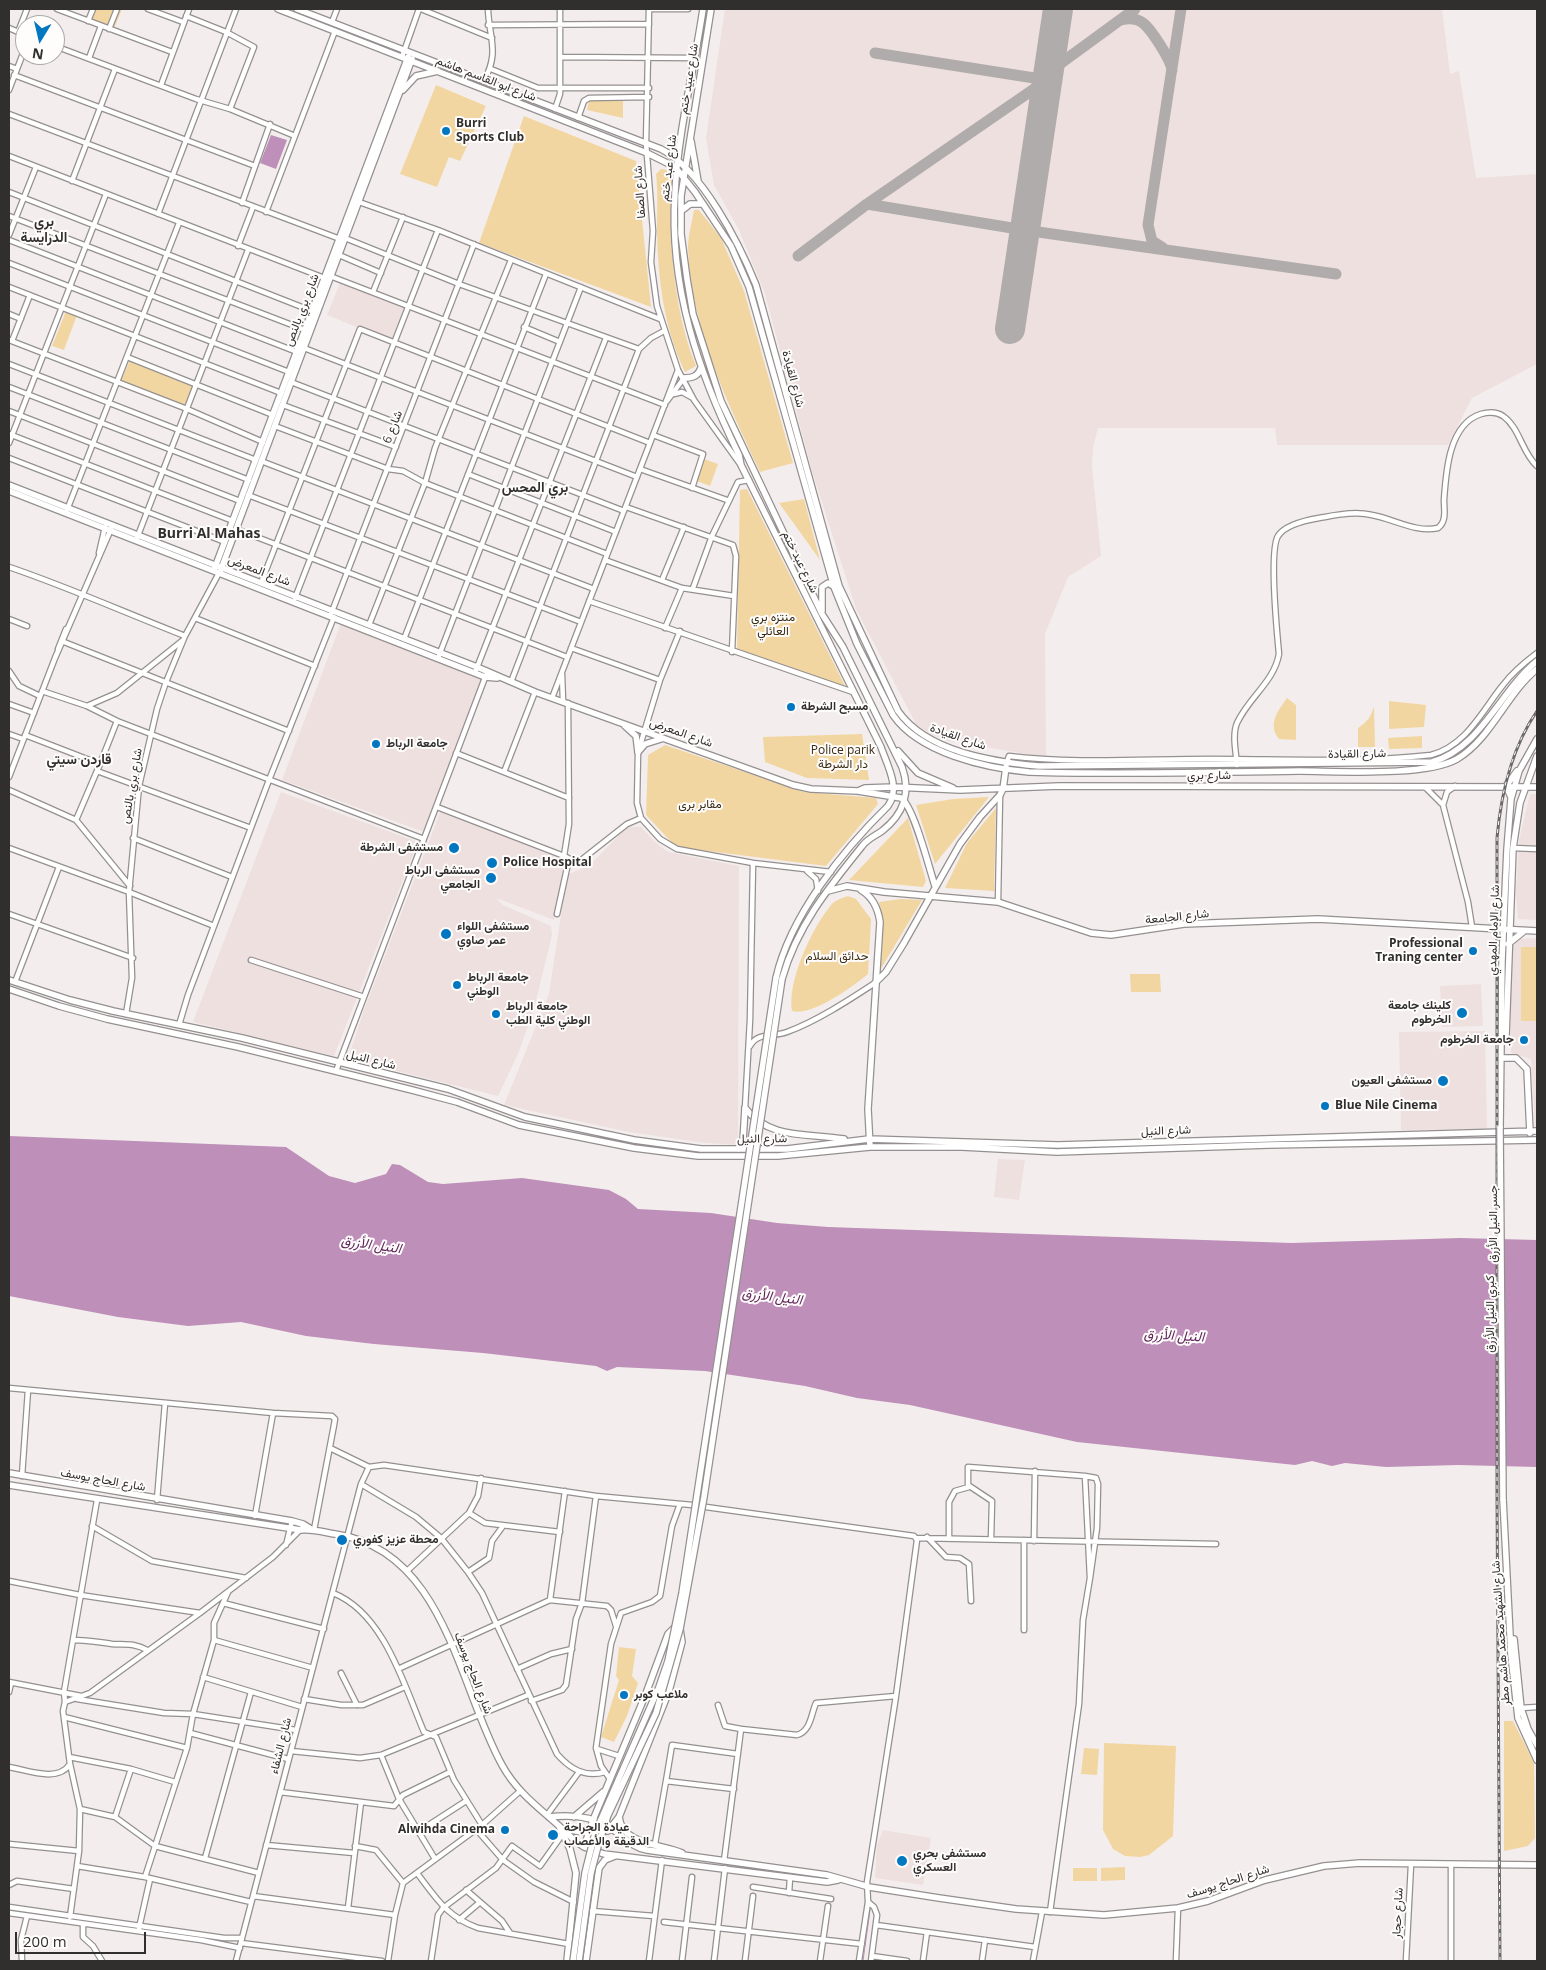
<!DOCTYPE html>
<html>
<head>
<meta charset="utf-8">
<style>
	body { margin:0 }
	#map { position:relative; width:1546px; height:1970px; overflow:hidden; background:#f3eeed; font-family:"Open Sans",sans-serif }
	canvas { display:block }
	.frame { position:absolute; inset:0; border:10px solid #302f2e; pointer-events:none }
	.north { position:absolute; left:15px; top:15px; width:50px; height:50px; box-sizing:border-box; background:#fffcfc; border:1px solid #acaaaa; border-radius:50%; rotate:189deg; font-size:14px; font-weight:700; line-height:20px; text-align:center; color:#302f2e }
	.north::after { content:''; display:block; margin:auto; width:18px; height:22px; background:#0077c0; clip-path:polygon(50% 0,100% 100%,50% 72%,0 100%) }
	.scale { position:absolute; left:15px; top:1932px; width:131px; height:22px; box-sizing:border-box; border:2px solid #302f2e; border-top:0; padding-left:6px; font-size:15px; line-height:18px; white-space:nowrap; color:#302f2e; -webkit-text-stroke:4px #fffcfc; paint-order:stroke }
</style>
</head>
<body>
<div id="map">
<canvas width="1546" height="1970"></canvas>
<div class="frame"></div>
<div class="north">N</div>
<div class="scale">200 m</div>
</div>
<script>
const g = document.querySelector('canvas').getContext('2d');
g.lineJoin = 'round';
function paint(path, color) {
  g.fillStyle = color;
  g.fill(path, 'evenodd');
}
function stroke(path, color, width, dash) {
  g.strokeStyle = color;
  g.lineWidth = width;
  g.lineCap = dash ? 'butt' : 'round';
  g.setLineDash(dash || []);
  g.stroke(path);
}
function drawText(font, color, halo, rows, align = 'center') {
  g.font = font + ' "Open Sans",Vazirmatn,sans-serif';
  g.lineWidth = 4;
  g.setLineDash([]);
  g.textBaseline = 'middle';
  g.strokeStyle = halo;
  g.fillStyle = color;
  for (const [text, x, y, turn = 0] of rows) {
    g.save();
    g.translate(x, y);
    g.rotate((+turn || 0) * Math.PI / 180);
    g.textAlign = isNaN(turn) ? turn : align;
    if (halo) g.strokeText(text, 0, 0);
    g.fillText(text, 0, 0);
    g.restore();
  }
}
paint(new Path2D(`
	M725 9H1442L1450 74 1459 71 1476 178 1537 174V364L1472 398 1448 445H1277L1275 428H1098L1093 447 1092 466 1101 556 1068 577 1045 634 1046 757 948 741 931 734 916 724 856 609 812 471 765 294 739 230 714 185 706 138Z
	M340 283 405 307 391 341 327 315Z
	M341 623 482 678 424 832 282 780Z
	M281 792 418 842 334 1056 193 1022Z
	M1530 794H1537V920L1518 919 1516 893 1519 840Z
	M441 810 565 861 554 920 483 893 496 898 503 905 551 926 552 935 534 1009 518 1054 498 1096 348 1059 364 1010Z
	M627 827H641L655 842 668 852 739 866 738 1145 706 1143 629 1132 504 1105 549 994 567 875 590 865Z
	M1537 938V1126L1535 1127 1531 1059 1511 1053 1510 949 1517 939Z
	M1481 984 1483 1026 1442 1027 1440 986Z
	M1485 1031 1487 1129 1401 1130 1399 1032Z
	M998 1159 1025 1160 1019 1200 994 1197Z
	M883 1830 931 1838 923 1885 875 1878 877 1845Z`), '#eee0de');
paint(new Path2D(`
	M95 9H122L114 29 90 19Z
	M436 85 486 106 460 161 449 157 437 187 400 174Z
	M589 101H623V118L587 110Z
	M524 116 636 161 651 307 479 243Z
	M661 169 669 170C681 189 669 220 671 242 674 283 680 327 696 366L685 372C664 328 658 280 657 231 657 212 658 192 656 174Z
	M694 210H699L721 238 744 291 793 463 760 472C727 402 691 327 688 248 688 236 692 222 694 210Z
	M66 311 77 315 64 350 52 346Z
	M130 360 194 385 186 406 121 381Z
	M704 459 718 464 710 486 697 481Z
	M747 489 846 688 765 661 737 649 740 490Z
	M804 499 820 560 779 503Z
	M1287 698 1296 705V740L1279 739C1267 724 1278 711 1287 698Z
	M1389 701 1426 705 1424 727 1389 729Z
	M1374 706 1375 747H1358V728C1367 722 1371 717 1374 706Z
	M862 734 869 780 807 778 765 762 763 737Z
	M1422 736V748L1389 749 1388 738Z
	M665 745 804 792 876 798 878 804 826 866 676 847 646 815 648 755Z
	M989 797 935 864 916 805 953 799Z
	M996 808 994 891 945 888 967 843Z
	M908 818 926 881 923 887 849 880Z
	M848 896 856 899 871 919 868 974C854 986 811 1017 792 1011 787 981 812 928 831 905 835 900 842 898 848 896Z
	M900 899 922 900 879 972 883 918 879 902Z
	M1521 947H1537V1021H1521Z
	M1130 974H1160L1161 992H1131Z
	M619 1647 636 1649 632 1676 638 1683 627 1716 614 1742 601 1737 619 1680 616 1676Z
	M1504 1721H1513L1534 1763 1535 1838 1528 1846 1504 1851Z
	M1104 1743 1176 1746 1173 1836 1149 1855 1140 1857 1125 1856 1113 1849 1103 1830Z
	M1084 1748 1099 1749 1097 1775 1081 1774Z
	M1125 1867V1880L1101 1881V1868Z
	M1073 1868H1097V1881H1073Z`), '#f2d6a1');
paint(new Path2D(`
	M271 135 287 140 276 169 260 163Z
	M9 1136 286 1147 329 1176 355 1183 386 1174 392 1164 400 1165 428 1182 443 1184 522 1178 609 1190 626 1199 638 1209 711 1213 777 1223 828 1227 1291 1243 1460 1238 1537 1240V1467L1458 1465 1386 1467 1345 1463 1332 1466 1312 1461 1295 1465 1077 1442 910 1405 857 1398 805 1386 705 1371 617 1367 607 1371 596 1366 483 1353 374 1344 306 1336 241 1322 188 1326 118 1317 9 1296Z`), '#be8fb8');
stroke(new Path2D(`
	M863 1961 870 1910`), '#be8fb8', 1);
stroke(new Path2D(`
	M1121 20C1128 18 1136 18 1143 23 1151 29 1171 60 1172 70
	M875 53 1047 80
	M867 204 1024 230 1336 274
	M1163 248 1152 241 1148 225 1181 9
	M798 256 867 204 1047 80 1057 66 1135 9`), '#b0acab', 11);
stroke(new Path2D(`
	M1010 329 1058 9`), '#b0acab', 30);
const minor = new Path2D(`
	M57 9 172 52
	M148 9 183 22
	M421 9 492 38
	M649 9 646 143 653 231 651 262 657 306 678 370 694 400 740 464
	M649 9H688
	M186 16 226 32 254 47 230 109
	M88 21 93 9
	M332 22 337 9
	M488 25 649 24
	M9 28 25 35
	M109 29 117 9
	M18 32 27 9
	M55 46 196 99 230 109 295 136
	M402 57 419 9
	M560 57 695 58
	M89 58 101 26
	M9 66 17 69
	M491 69 538 88H649
	M14 75 255 166
	M484 81C500 51 489 39 488 9
	M161 85 189 9
	M9 90 25 48
	M555 109 560 94V9
	M9 114 340 239 345 238 459 284 639 349
	M578 118 584 101 589 98 649 97
	M9 156 327 279
	M72 181 115 69
	M9 192 312 311
	M359 202 438 230 660 319
	M242 203 270 124
	M266 212 335 31
	M158 214 236 9
	M9 216 305 330
	M9 235 36 167
	M9 240 297 352
	M238 246 253 207
	M339 255 381 273
	M9 263 289 372
	M330 276 665 405
	M9 287 281 393
	M373 292 403 217
	M9 314 21 319
	M524 327 560 342
	M9 340 187 409 263 442
	M12 341 30 295
	M304 348 637 477
	M127 357 273 415
	M9 364 256 460
	M291 382 624 511
	M9 387 249 480
	M674 394 682 392 693 398
	M667 401 684 378
	M283 405 396 447
	M9 411 240 501
	M275 426 388 469 403 471 425 483 607 554
	M9 434 233 521
	M653 435 703 454 692 488
	M9 443 106 194
	M9 458 225 542
	M261 461 594 589
	M640 469 727 500
	M468 474 616 532
	M248 495 581 622
	M626 507 733 545 736 556 732 652
	M67 510 179 223
	M236 529 567 657
	M137 538 248 250
	M99 553 105 527
	M605 560 682 588 734 596
	M9 567C68 587 126 613 185 636
	M662 580 684 527
	M261 583 360 329 650 443
	M693 588 712 536 738 482 749 480
	M295 598 438 230
	M589 601 853 692
	M331 614 474 244
	M195 618 315 666
	M9 619 27 626
	M369 625 425 483 435 448 511 260
	M665 628 682 588
	M680 631 660 680 638 752 637 803 641 818 660 839 677 849 753 863 831 872
	M404 639 546 274
	M64 642 289 731
	M571 648 660 680
	M58 649 66 629
	M438 658 581 287
	M476 670 606 338
	M9 671 19 686 40 696
	M562 674 563 701
	M511 682 639 349 651 338 664 331
	M42 691 87 706 117 721 424 839
	M552 698 678 370
	M568 703 569 824 564 856 576 862 580 861 627 824 641 818
	M9 704 34 713
	M87 706 117 693 182 641
	M9 734 23 739
	M25 735 100 764 117 721
	M456 753 569 798
	M1007 762 1009 756C1075 764 1143 759 1210 759 1283 759 1358 763 1431 755 1466 746 1482 711 1503 685 1512 673 1525 662 1537 653
	M100 764 76 820 130 886
	M1237 765C1236 752 1232 735 1237 723 1249 697 1274 682 1279 654 1277 633 1269 551 1278 536 1285 525 1307 520 1319 518 1337 515 1355 511 1372 515 1394 519 1416 533 1438 528 1447 521 1444 510 1444 500 1446 471 1449 424 1481 414 1488 412 1497 412 1503 416 1520 428 1522 453 1537 466
	M97 771 251 828
	M504 772 535 692
	M9 777 55 658 111 529
	M1455 786 1447 792 1443 805 1468 902 1472 927
	M1425 787 1442 804
	M9 790 76 820
	M437 807 564 856
	M133 838 232 877
	M9 848 129 892 214 926
	M1513 848 1537 849
	M807 871 816 879 818 891
	M998 902 1000 795
	M9 914 133 958
	M557 914 569 859
	M251 960 364 997
	M15 982 59 867
	M126 1014 132 978 129 892 139 786 157 709 166 682 185 636 219 573
	M179 1025 188 995 269 780 334 617
	M750 1046C757 1032 774 1037 787 1032 817 1021 849 1000 875 983
	M336 1071 486 675
	M745 1108 750 1020 753 863
	M9 1388 273 1413 332 1416 335 1419 334 1425 314 1530
	M330 1448 369 1467
	M22 1476 28 1390
	M1085 1476 1096 1478 1098 1484 1097 1528 1090 1578Z
	M361 1484 416 1517 441 1538 468 1572 482 1593 557 1754C570 1769 585 1778 605 1772
	M157 1500 165 1403
	M706 1507 914 1536 917 1540 896 1696 867 1882 868 1902 859 1961
	M469 1513 478 1496 481 1478
	M255 1516 273 1413
	M92 1526 152 1561 246 1578
	M927 1537 946 1557 960 1558 969 1564 971 1601
	M916 1538 1216 1544
	M949 1538V1502L955 1491 969 1487
	M991 1539 992 1501 968 1485V1467L1085 1476
	M1034 1541 1035 1471
	M286 1545 292 1521
	M407 1571 469 1513 485 1523 560 1532
	M468 1572 489 1558 492 1541 503 1526
	M9 1581 80 1595 200 1613
	M333 1593C384 1613 404 1685 424 1732L436 1737 454 1780 482 1825
	M550 1600 565 1491
	M223 1603 324 1629
	M1024 1630V1540
	M73 1640C89 1640 97 1642 112 1644 125 1645 135 1643 147 1650
	M214 1640 313 1668
	M398 1669 550 1600 607 1606 611 1610 616 1626
	M517 1669 551 1654 572 1649
	M341 1673 357 1705
	M203 1677 302 1707
	M9 1682 81 1696
	M9 1692 11 1683
	M77 1699 164 1713 193 1714 296 1730
	M304 1699 341 1705H363L405 1687
	M531 1701 562 1690 566 1685 576 1619 582 1603 596 1496
	M65 1702 64 1692 97 1500
	M718 1705 725 1726 741 1729 724 1861
	M1521 1708 1537 1707
	M64 1717 187 1748
	M741 1729 797 1735C811 1731 811 1714 816 1703L896 1696
	M190 1733 288 1759
	M597 1749 619 1756
	M291 1751 360 1758 381 1755 528 1695
	M381 1755 399 1799 435 1859
	M69 1757 131 1769 175 1782
	M9 1767C27 1770 58 1783 70 1764
	M610 1779 601 1766 596 1748 611 1644 621 1613 652 1602 660 1596 672 1526 680 1504
	M666 1781 672 1745 738 1754
	M280 1792 394 1806 403 1795 450 1772
	M80 1809 115 1817 155 1846 259 1873
	M547 1815 579 1772
	M115 1817 131 1769
	M476 1829 503 1860 534 1882 574 1902
	M418 1832 466 1801
	M9 1844 79 1851
	M655 1844 666 1781 734 1789
	M266 1845 354 1853
	M355 1846 376 1850 403 1883
	M205 1858 251 1692
	M1451 1865V1961
	M77 1866 145 1877 251 1902
	M417 1873C436 1898 447 1917 478 1928L569 1944
	M145 1877 187 1748 193 1714 214 1640V1623L228 1592
	M9 1885 17 1881 74 1889
	M753 1887 831 1899
	M466 1890 502 1921 510 1933
	M789 1893 790 1877
	M253 1896 395 1915 403 1883 482 1825 519 1792
	M868 1902 874 1907 877 1915 871 1961
	M9 1907 224 1938H242
	M348 1908 361 1802
	M592 1911 654 1916
	M1050 1912 1079 1704 1083 1620 1090 1578
	M9 1913 201 1940 240 1948
	M70 1917 79 1851 80 1809 70 1764 63 1711 65 1702 90 1693 200 1613 273 1557 302 1528
	M459 1920 479 1903
	M664 1922 862 1944
	M83 1924V1937L93 1946 102 1961
	M876 1925 1035 1947
	M139 1928 150 1879
	M241 1943 382 1961
	M872 1956 907 1961
	M22 1961 21 1940 27 1916
	M236 1961 361 1484 369 1467 384 1465 596 1496 692 1505
	M388 1961 395 1915
	M431 1961 438 1915 443 1908 496 1868 512 1846 540 1866 562 1835
	M649 1961 662 1860
	M682 1961 692 1877
	M714 1961 725 1868
	M745 1961 753 1896
	M820 1961 828 1906
	M923 1961 927 1932
	M982 1961 985 1940
	M1033 1961 1042 1912
	M1176 1961 1178 1908
	M1406 1961 1411 1865`);
const major = new Path2D(`
	M278 9 647 153 675 167 695 192 731 246 749 287 834 587 857 644 893 715C919 753 985 768 1029 772 1119 775 1209 772 1299 771 1337 771 1425 777 1457 759 1491 739 1506 694 1537 669
	M297 9 661 149C702 170 739 243 756 285L839 586 898 711C927 752 993 762 1039 766L1432 762C1481 748 1499 692 1537 661
	M703 9C694 70 678 131 675 193 669 286 698 372 739 455L741 465 881 747C887 765 901 788 888 806 843 850 790 916 776 978
	M711 9 681 196V234L687 279 693 314 721 401 822 614 843 647 902 767C911 792 904 814 882 831 875 836 869 838 863 845 829 887 797 926 782 979
	M403 90 416 76 438 71
	M691 141 698 181
	M681 211 690 204H703
	M684 378C693 378 698 376 701 368
	M9 485 477 667 535 692 793 785 811 789 858 791 901 798C914 807 929 868 935 886
	M9 491 485 677 497 678
	M214 570 408 57
	M220 572 412 59
	M822 611V587L828 583 833 586
	M625 726 636 736 638 752
	M898 751 918 773 953 788
	M638 752 645 744 661 739
	M858 791 865 788 894 787 960 790 1059 786 1537 787
	M1511 797 1506 786 1517 771
	M861 890C873 897 878 908 880 922L868 1109 870 1147
	M828 891 847 886 884 892 998 902 1091 933 1111 935 1184 924 1318 919 1537 931
	M1508 944 1523 932
	M9 980 70 1000 113 1011 242 1038 448 1089 525 1117 634 1140 701 1149H787L869 1139 1058 1145 1537 1131
	M875 983 886 972 904 943 960 844 980 817 1000 795 1003 789 1006 767
	M9 989 59 1006 107 1019 238 1047 412 1090 457 1102 519 1125 634 1148 698 1156H778L870 1147H962L1057 1152 1269 1145 1537 1140
	M1506 1036 1513 848 1520 803 1537 756
	M1501 1058H1516L1527 1069 1530 1133
	M745 1108C769 1140 809 1133 844 1139
	M1500 1128 1502 961 1507 849 1511 799 1519 771 1537 739
	M738 1149 743 1141 745 1108
	M9 1473 292 1521 303 1524 311 1529
	M9 1485 301 1530C313 1529 323 1532 335 1534 445 1550 458 1686 502 1765 520 1798 549 1814 575 1841L584 1847 604 1854 827 1882 838 1880
	M1503 1499 1511 1655 1518 1718 1537 1760
	M1514 1639 1521 1708 1528 1729 1537 1745
	M549 1817C568 1815 591 1816 607 1826 622 1834 630 1847 647 1850L827 1875 869 1887 939 1898 1016 1909 1104 1915 1178 1908 1208 1901 1265 1880 1324 1866 1360 1863 1537 1865
	M574 1817 603 1792
	M619 1817C622 1845 662 1844 682 1853
	M559 1826 570 1849 576 1873 567 1961
	M564 1829 582 1832 608 1831 619 1817 669 1691 682 1642 680 1629
	M584 1847 593 1820 645 1696 668 1634 674 1628
	M586 1961 599 1868 605 1860 615 1856`);
stroke(minor, '#959090', 7);
stroke(major, '#959090', 8);
stroke(minor, '#fff', 4.5);
stroke(major, '#fff', 5.5);
const rail = new Path2D(`
	M1500 1961 1497 1498V838C1501 793 1511 749 1537 711`);
stroke(rail, '#6c6a69', 3);
stroke(rail, '#fffcfc', 1, [4]);
const majorBridge = new Path2D(`
	M1500 1128 1503 1499
	M573 1961 585 1873 595 1833 659 1687 668 1661 682 1593 776 978
	M579 1961 591 1873 598 1846 608 1815 656 1713 680 1629 704 1497 782 979`);
stroke(majorBridge, '#959090', 8, []);
stroke(majorBridge, '#fff', 5.5);
for (const [x, y, r, color] of [
	[446,131,5,"#0077c0"],
	[791,707,5,"#0077c0"],
	[376,744,5,"#0077c0"],
	[454,848,6,"#0077c0"],
	[492,863,6,"#0077c0"],
	[491,878,6,"#0077c0"],
	[446,934,6,"#0077c0"],
	[1473,951,5,"#0077c0"],
	[457,985,5,"#0077c0"],
	[1462,1013,6,"#0077c0"],
	[496,1014,5,"#0077c0"],
	[1524,1040,5,"#0077c0"],
	[1443,1081,6,"#0077c0"],
	[1325,1106,5,"#0077c0"],
	[342,1540,6,"#0077c0"],
	[624,1695,5,"#0077c0"],
	[505,1830,5,"#0077c0"],
	[553,1835,6,"#0077c0"],
	[902,1861,6,"#0077c0"]
]) {
  const dot = new Path2D();
  dot.arc(x, y, r, 0, 2 * Math.PI);
  g.fillStyle = color;
  g.fill(dot);
  stroke(dot, '#fffcfc', 2);
}
drawText('12px', '#302f2e', '#fffcfc', [
	["شارع ابو القاسم هاشم",486,79,21],
	["شارع عبيد ختم",689,79,-81],
	["شارع عبد ختم",669,168,-83],
	["شارع الصفا",640,192,-94],
	["شارع بري بالنص",302,310,-69],
	["شارع القيادة",793,379,75],
	["شارع 6",393,427,-69],
	["شارع عبد ختم",800,562,64],
	["شارع المعرض",259,571,21],
	["شارع المعرض",681,733,19],
	["شارع القيادة",958,737,19],
	["شارع القيادة",1357,754,-1],
	["شارع بري",1209,776],
	["شارع بري بالنص",132,786,-80],
	["شارع الجامعة",1177,917,-6],
	["شارع الإمام المهدي",1494,930,-88],
	["شارع النيل",371,1060,14],
	["شارع النيل",1166,1131,-2],
	["شارع النيل",762,1139,-1],
	["جسر النيل الأزرق",1494,1224,-90],
	["كبري النيل الأزرق",1491,1314,-90],
	["شارع الحاج يوسف",103,1480,10],
	["شارع الشهيد محمد هاشم مطر",1501,1633,-94],
	["شارع الحاج يوسف",473,1673,69],
	["شارع الشفاء",281,1746,-76],
	["شارع الحاج يوسف",1228,1882,-18],
	["شارع حجار",1398,1913,-87]
]);
drawText('bold 12px', '#302f2e', '#fffcfc', [
	["Burri",456,124],
	["Sports Club",456,138],
	["مسبح الشرطة",801,707],
	["جامعة الرباط",386,744],
	["مستشفى الشرطة",443,848,"right"],
	["Police Hospital",503,863],
	["مستشفى الرباط",480,871,"right"],
	["الجامعي",480,885,"right"],
	["مستشفى اللواء",457,927],
	["عمر صاوي",457,941],
	["Professional",1463,944,"right"],
	["Traning center",1463,958,"right"],
	["جامعة الرباط",467,978],
	["الوطني",467,992],
	["كلينك جامعة",1451,1006,"right"],
	["الخرطوم",1451,1020,"right"],
	["جامعة الرباط",506,1007],
	["الوطني كلية الطب",506,1021],
	["جامعة الخرطوم",1514,1040,"right"],
	["مستشفى العيون",1432,1081,"right"],
	["Blue Nile Cinema",1335,1106],
	["محطة عزيز كفوري",353,1540],
	["ملاعب كوبر",634,1695],
	["عيادة الجراحة",564,1828],
	["الدقيقة والأعصاب",564,1842],
	["Alwihda Cinema",495,1830,"right"],
	["مستشفى بحري",913,1854],
	["العسكري",913,1868]
], 'left');
drawText('12px', '#372b12', '#fffcfc', [
	["منتزه بري",773,618],
	["العائلي",773,632],
	["Police parik",843,751],
	["دار الشرطة",843,765],
	["مقابر برى",700,805],
	["حدائق السلام",837,957]
]);
drawText('bold 14px', '#302f2e', '#fffcfc', [
	["بري",44,222],
	["الدرايسة",44,238],
	["بري المحس",535,488],
	["Burri Al Mahas",209,534],
	["قاردن سيتي",79,760]
]);
drawText('italic 14px', '#60275b', '#fffcfc', [
	["النيل الأزرق",371,1245,8],
	["النيل الأزرق",772,1297,7],
	["النيل الأزرق",1174,1336,3]
]);
</script>
</body>
</html>
